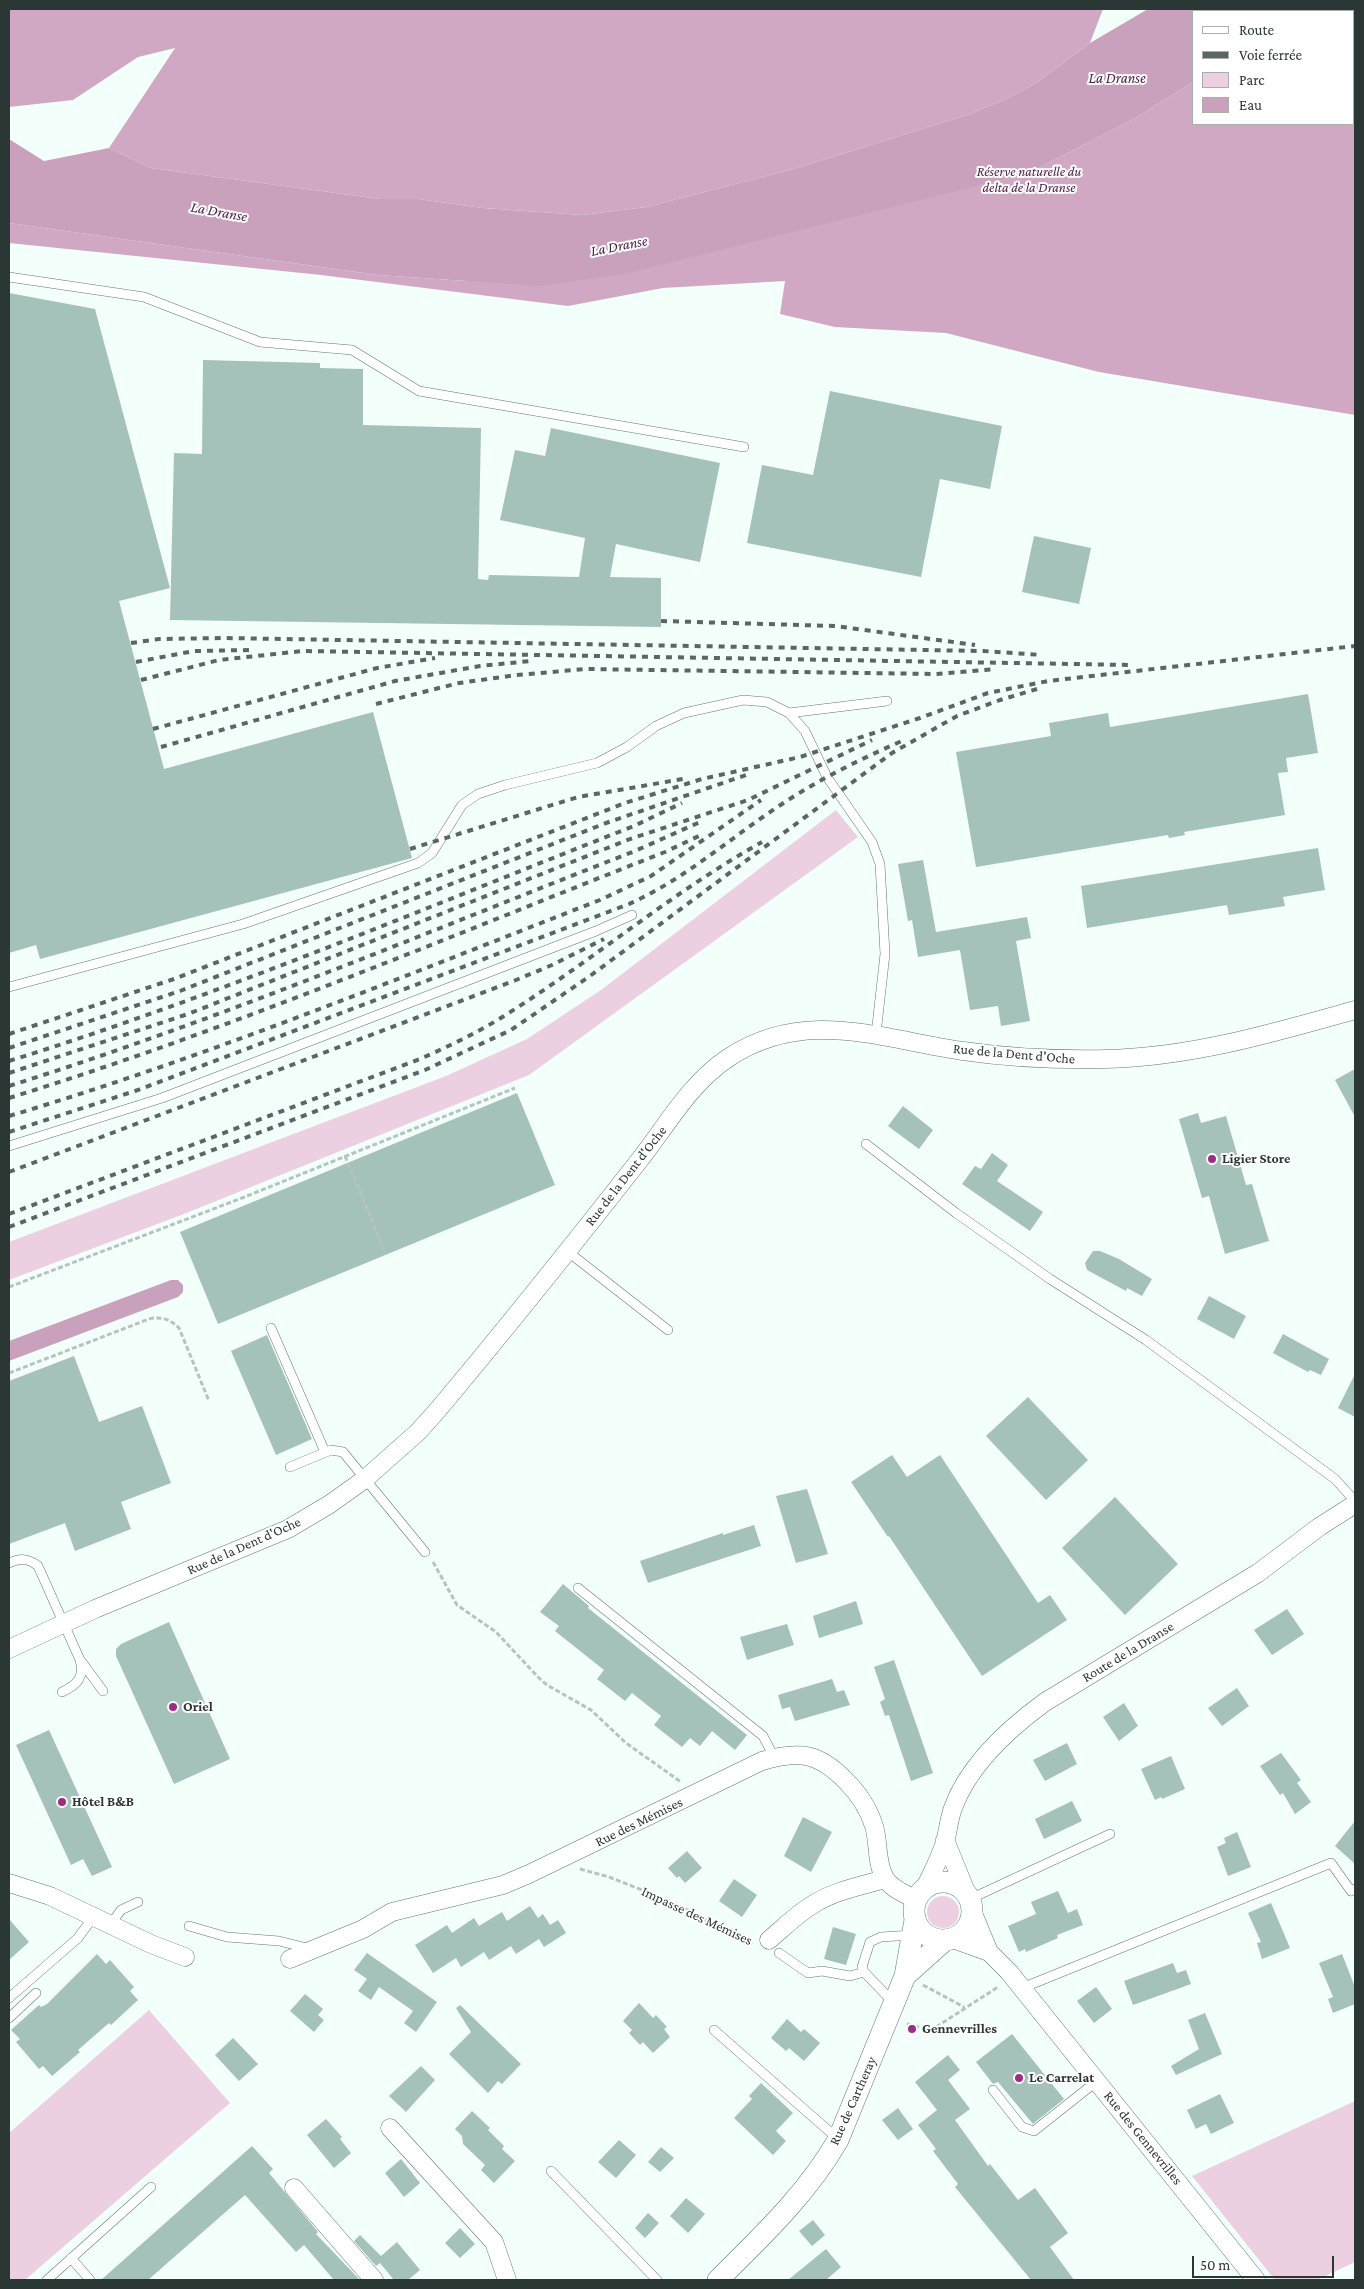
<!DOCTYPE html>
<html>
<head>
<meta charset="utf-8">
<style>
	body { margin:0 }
	#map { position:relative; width:1364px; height:2289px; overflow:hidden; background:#f3fffb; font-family:"Crimson Pro",serif }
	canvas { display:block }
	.frame { position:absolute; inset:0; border:10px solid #2b3734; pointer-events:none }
	.legend { position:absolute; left:1192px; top:10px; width:162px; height:115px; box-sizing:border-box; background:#fff; border:1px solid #aaafae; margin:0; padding:6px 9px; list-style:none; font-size:15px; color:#2b3734 }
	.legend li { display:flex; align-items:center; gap:10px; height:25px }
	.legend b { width:25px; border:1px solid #aaafae }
	.scale { position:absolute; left:1192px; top:2256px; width:142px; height:22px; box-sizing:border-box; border:2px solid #2b3734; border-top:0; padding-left:6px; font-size:15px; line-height:18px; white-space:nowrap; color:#2b3734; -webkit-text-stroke:4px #fff; paint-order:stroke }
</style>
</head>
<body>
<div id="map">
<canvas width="1364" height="2289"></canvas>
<div class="frame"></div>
<ul class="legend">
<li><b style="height:6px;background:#fff"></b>Route</li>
<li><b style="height:6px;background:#5a6663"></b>Voie ferrée</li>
<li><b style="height:14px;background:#ecd0e2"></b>Parc</li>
<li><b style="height:14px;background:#caa1bd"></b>Eau</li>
</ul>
<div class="scale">50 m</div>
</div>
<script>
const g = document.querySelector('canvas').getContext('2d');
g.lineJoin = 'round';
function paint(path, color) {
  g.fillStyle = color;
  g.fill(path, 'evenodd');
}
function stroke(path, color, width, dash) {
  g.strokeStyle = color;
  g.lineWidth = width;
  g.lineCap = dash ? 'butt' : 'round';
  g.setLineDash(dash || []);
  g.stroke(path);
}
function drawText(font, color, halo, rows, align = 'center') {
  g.font = font + ' "Crimson Pro",serif';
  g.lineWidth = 4;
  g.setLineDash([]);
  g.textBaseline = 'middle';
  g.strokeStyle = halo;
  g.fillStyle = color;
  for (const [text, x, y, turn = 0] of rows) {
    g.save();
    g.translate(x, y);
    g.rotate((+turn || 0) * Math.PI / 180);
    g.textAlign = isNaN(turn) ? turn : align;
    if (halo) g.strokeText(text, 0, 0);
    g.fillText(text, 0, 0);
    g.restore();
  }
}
paint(new Path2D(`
	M836 810 858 837 529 1075 184 1214 9 1280V1242L446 1076 527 1039 601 990Z
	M927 1912a16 16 0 1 1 32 0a16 16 0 1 1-32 0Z
	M149 2010 230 2103 25 2280H9V2133Z
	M1355 2101V2262L1317 2280H1275L1192 2176Z`), '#ecd0e2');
paint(new Path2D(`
	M9 9H1103L1090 43 1036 83 1006 99 970 114 797 168 647 207 582 215 483 208 418 199H380L151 168 109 148 175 48 138 57 73 100 9 107Z
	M1353 67 1355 69V415L1099 372 946 333 835 327 780 314 785 281 663 288 568 306 321 275 9 243V223L378 275 466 281 1029 173 1134 119 1193 82V124H1353Z`), '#d1a8c4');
paint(new Path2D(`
	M1148 9 1355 10V69L1353 67V11H1193V82L1134 119 1029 173 624 274 540 286 378 275 9 223V139L44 161 109 148 151 168 380 199H418L483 208 582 215 647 207 797 168 970 114 1006 99 1036 83 1090 43Z
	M171 1280H178L183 1285V1292L178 1297 9 1361V1341Z`), '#caa1bd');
paint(new Path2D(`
	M9 293 95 309 170 588 119 601 164 769 373 712 412 858 40 959 36 945 9 953Z
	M203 360 320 363V368L363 369V425L481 428 478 579 488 580 489 575 579 577 585 538 500 520 515 450 545 456 551 428 720 463 700 562 616 544 610 577 661 578V627L170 620 174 453 202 454Z
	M830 391 1002 426 990 489 940 479 921 577 747 543 762 465 813 475Z
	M1034 536 1091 548 1079 604 1022 592Z
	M1308 694 1318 753 1286 758 1288 772 1278 773 1285 815 1184 832 1185 835 1169 838 1168 835 976 867 956 752 1051 736 1049 723 1108 713 1110 727Z
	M1318 848 1325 890 1283 897 1285 906 1229 915 1227 905 1087 928 1081 886Z
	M923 860 936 932 1027 917 1031 938 1016 941 1030 1021 1001 1026 998 1006 970 1010 960 950 918 957 912 920 908 921 898 864Z
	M1355 1069V1117L1335 1080Z
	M517 1093 555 1185 218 1324 180 1232Z
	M903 1106 933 1130 919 1149 888 1126Z
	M1198 1113 1201 1123 1226 1116 1246 1185 1252 1184 1269 1241 1225 1254 1209 1196 1202 1198 1179 1119Z
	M992 1153 1008 1165 997 1181 1043 1212 1030 1231 962 1184 975 1166 981 1169Z
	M1093 1251H1100L1119 1259 1152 1279 1142 1296 1127 1288 1126 1291 1087 1270 1085 1263Z
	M1209 1296 1246 1316 1234 1339 1197 1319Z
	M1283 1334 1329 1359 1321 1375 1310 1370 1308 1372 1273 1353Z
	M267 1335 312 1439 276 1455 231 1351Z
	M74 1356 99 1422 142 1406 171 1483 121 1502 131 1529 75 1551 65 1523 9 1544V1381Z
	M1355 1374V1417L1338 1408Z
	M1028 1397 1088 1460 1046 1500 986 1436Z
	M892 1455 907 1477 940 1455 1038 1603 1050 1595 1067 1620 982 1676 889 1536 888 1537 851 1482Z
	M807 1489 828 1554 796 1563 776 1496Z
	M1115 1497 1178 1564 1125 1615 1062 1548Z
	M754 1525 761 1546 648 1583 640 1561 723 1533V1535Z
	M563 1584 589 1606 588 1608 747 1735 735 1750 712 1731 700 1746 690 1738 682 1747 654 1725 661 1716 632 1693 625 1701 597 1679 604 1670 555 1631 559 1626 540 1612Z
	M856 1601 863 1624 819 1638 813 1616Z
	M1287 1609 1304 1634 1272 1655 1254 1630Z
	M169 1622 230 1759 174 1784 116 1656V1649L121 1644Z
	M787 1624 794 1645 747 1660 740 1637Z
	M894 1660 933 1773 911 1781 889 1715 885 1716 880 1702 885 1699 874 1667Z
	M832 1679 837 1692 844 1690 850 1705 795 1721 790 1707 782 1709 778 1695Z
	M1237 1688 1249 1706 1222 1726 1208 1708Z
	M1124 1703 1138 1726 1119 1741 1103 1717Z
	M49 1730 112 1867 92 1876 83 1859 71 1865 16 1745Z
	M1067 1743 1077 1764 1045 1781 1033 1760Z
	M1281 1753 1301 1780 1297 1783 1311 1802 1295 1814 1283 1793 1280 1795 1260 1766Z
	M1171 1756 1185 1789 1162 1799 1161 1797 1155 1800 1141 1769Z
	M1072 1801 1082 1821 1044 1839 1035 1819Z
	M803 1817 832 1832 811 1872 784 1856Z
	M1355 1821V1864L1335 1846Z
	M1237 1832 1251 1867 1228 1876 1217 1847 1226 1843 1224 1838Z
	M687 1851 702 1868 685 1883 679 1876 677 1878 668 1868Z
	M734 1879 757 1895 742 1917 719 1901Z
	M1058 1891 1068 1913 1077 1909 1083 1925 1057 1935 1058 1938 1026 1952 1025 1949 1019 1952 1008 1926 1036 1914 1031 1902Z
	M1271 1903 1290 1948 1262 1959 1257 1943 1261 1942 1248 1913Z
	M530 1906 538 1918 543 1914 550 1925 558 1920 566 1933 544 1947 539 1939 516 1954 511 1946 489 1960 484 1952 461 1967 456 1958 433 1973 415 1945 447 1925 452 1933 474 1918 479 1926 502 1912 507 1921Z
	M9 1919 29 1942 9 1960Z
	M833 1927 856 1934 846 1965 824 1959Z
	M367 1953 437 2002 416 2032 404 2023 413 2011 379 1987 371 2000 358 1991 367 1979 354 1970Z
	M97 1954 106 1964 110 1960 134 1987 130 1991 138 2000 111 2025 109 2023 78 2050 80 2052 52 2076 43 2066 39 2069 16 2042 20 2039 11 2030 39 2005 41 2007 47 2004Z
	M1342 1954 1355 1987V2004L1333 2013 1328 1999 1333 1997 1319 1963Z
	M1173 1963 1177 1973 1186 1970 1191 1984 1133 2005 1124 1981Z
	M1096 1987 1112 2009 1094 2023 1077 2001Z
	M305 1994 323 2009 318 2015 324 2020 314 2032 290 2011Z
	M639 2003 653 2018 656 2015 667 2027 664 2029 670 2037 653 2053 643 2042 640 2045 629 2033 632 2030 623 2021Z
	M460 2005 521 2064 502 2084 498 2081 488 2093 449 2054 471 2032 456 2008Z
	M1205 2013 1222 2054 1176 2075 1171 2066 1199 2049 1188 2020Z
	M787 2019 801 2032 804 2029 820 2043 804 2061 789 2048 786 2051 771 2038Z
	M1012 2034 1064 2099 1033 2124 998 2082 993 2084 976 2062Z
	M233 2038 258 2064 239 2081 215 2055Z
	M948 2055 960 2070 948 2080 970 2109 955 2120 988 2166 990 2164 1018 2200 1035 2188 1068 2233 1050 2247 1074 2280H1031L955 2187 958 2184 933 2151 936 2149 918 2125 937 2110 915 2082Z
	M421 2066 435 2080 406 2112 389 2096Z
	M761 2083 793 2113 776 2131 786 2141 773 2155 734 2118 752 2099 749 2096Z
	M1220 2094 1234 2123 1211 2134 1206 2124 1196 2129 1187 2110Z
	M898 2108 913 2129 898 2140 882 2120Z
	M472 2111 490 2128 488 2130 504 2146 502 2149 515 2161 494 2183 481 2170 485 2165 463 2144 462 2136 455 2129Z
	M326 2119 342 2137 340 2139 351 2153 334 2168 307 2135Z
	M619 2140 636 2155 616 2178 598 2162Z
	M252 2146 273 2169 269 2173 318 2232 316 2234 360 2280H334L304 2245 296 2252 245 2195 148 2280H101Z
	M661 2147 674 2158 660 2172 648 2162Z
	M401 2159 420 2183 404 2197 385 2173Z
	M686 2198 705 2214 688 2233 670 2216Z
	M648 2213 659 2223 645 2238 635 2228Z
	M813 2220 825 2235 812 2246 799 2231Z
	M460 2228 475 2244 460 2258 445 2243Z
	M360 2235 381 2256 397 2242 420 2270 408 2280H394L380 2263 376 2266 354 2241Z
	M826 2249 841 2267 826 2280H788Z`), '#a5c2ba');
const service = new Path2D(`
	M9 277 144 297 260 342 352 350 419 391 744 447
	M789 713 805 731 827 777 872 842 880 864 885 954 876 1034
	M9 987 243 924 418 863 432 853 462 805 478 794 505 785 597 763 627 747 656 726 684 713 743 700 767 702 789 713 887 701
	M866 1144 956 1213 1050 1279 1146 1340 1335 1479 1355 1501
	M9 1146 162 1098 596 931 632 915
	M567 1251 668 1330
	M271 1328 325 1452
	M290 1467 331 1450 343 1452 425 1552
	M9 1563C20 1558 28 1558 38 1566L80 1660C85 1677 77 1685 62 1692
	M578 1588 763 1736 774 1757
	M81 1661 103 1691
	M970 1899 1110 1834
	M111 1924 121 1910 138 1902
	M189 1926 227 1937 279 1941 311 1949
	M779 1953 808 1973 822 1971 850 1976 864 1972
	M1022 1988 1331 1863 1351 1891 1355 1889
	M9 1998 78 1938 94 1916
	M893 2002 864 1972 862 1967 870 1942 881 1937 913 1935
	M9 2018 36 1993
	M714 2030 838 2139
	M993 2090 1022 2127 1034 2131 1097 2081
	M551 2171 657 2280
	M71 2258 90 2280
	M47 2280 151 2187`);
const minor = new Path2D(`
	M9 1649 95 1609 288 1529 330 1504 365 1479 418 1432 436 1412C505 1330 572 1246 638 1162 666 1127 689 1084 728 1058 805 1007 880 1039 963 1051 1011 1058 1058 1060 1106 1059 1192 1057 1273 1033 1355 1010
	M945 1840 967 1894
	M9 1883 50 1896 151 1944 185 1957
	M925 1888C932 1873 940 1858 945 1842 948 1831 949 1819 953 1808 969 1764 1008 1729 1045 1702L1258 1573 1319 1527 1355 1504
	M972 1911 989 1952
	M953 1939 989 1952 1009 1972 1256 2280
	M769 1940C783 1928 796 1915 812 1905 834 1891 860 1886 885 1879
	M290 1959 363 1929 392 1912 503 1885 529 1874 762 1761C800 1750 819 1753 846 1781 859 1794 868 1807 874 1826 879 1842 876 1864 885 1878 891 1889 906 1894 916 1900
	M390 2128 494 2242 507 2280
	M294 2188 374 2280`);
const tertiary = new Path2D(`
	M914 1911a29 29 0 1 1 58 0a29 29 0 1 1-58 0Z
	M906 1975 944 1941
	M718 2280C762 2236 807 2194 838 2140L905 1976 915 1920`);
stroke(service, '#5f7a73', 10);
stroke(minor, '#5f7a73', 19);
stroke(tertiary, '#5f7a73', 22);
stroke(new Path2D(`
	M345 1156 384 1250
	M9 1287 242 1198 515 1088
	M9 1373 149 1319C161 1316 170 1319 179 1328L209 1401
	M433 1562 457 1605 496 1632 539 1678 547 1685 591 1710 626 1743 681 1782
	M580 1869 609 1877 670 1901 752 1944
	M923 1985 964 2007
	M907 2024 926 2029 936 2027 998 1987`), '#b7c3bf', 3, [5, 2.5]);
stroke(service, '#fff', 9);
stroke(minor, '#fff', 18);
stroke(tertiary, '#fff', 21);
stroke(new Path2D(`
	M661 621 835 626 975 645
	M131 643 159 639 225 638 983 651 1042 655
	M136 662 194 651 250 650
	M141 680 219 660 303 651 1132 665
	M376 704 459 683 517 675 586 669 936 674 996 669
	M153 729 377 668 435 658
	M161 747 395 681 480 666 531 661
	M410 849 578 797 683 779
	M9 1034 174 979 625 803 702 779 800 757 920 718 988 693 1048 681 1355 646
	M9 1048 180 991 606 823 749 774
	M9 1061C221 995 427 907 634 826L682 803
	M9 1073 188 1014 630 839 748 800 872 740
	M9 1086C222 1019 427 932 635 851L700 822
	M9 1098C232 1029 448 937 665 852L701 835
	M9 1116C210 1056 404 976 600 900L651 876 761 800
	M9 1132 138 1090 629 904C685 879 729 839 779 806 819 779 861 759 904 740
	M9 1172 516 980 552 965 604 939
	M9 1214 420 1059C449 1046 477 1033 504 1016 592 961 671 893 762 842
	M9 1227 425 1070 511 1030 590 976 892 753 957 716 1000 700 1037 689`), '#5a6663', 4, [6, 6]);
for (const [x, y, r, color] of [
	[1212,1159,5,"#9f2b86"],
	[173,1707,5,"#9f2b86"],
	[62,1802,5,"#9f2b86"],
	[912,2029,5,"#9f2b86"],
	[1019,2078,5,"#9f2b86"]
]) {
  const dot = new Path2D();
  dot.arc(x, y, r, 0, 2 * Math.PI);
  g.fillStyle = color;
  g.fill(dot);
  stroke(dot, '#fff', 2);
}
drawText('italic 14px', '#4e1c42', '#fff', [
	["Réserve naturelle du",1029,172],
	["delta de la Dranse",1029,188]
]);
drawText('14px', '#2b3734', '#fff', [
	["Rue de la Dent d'Oche",1014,1054,5],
	["Rue de la Dent d'Oche",626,1176,-52],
	["Rue de la Dent d'Oche",244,1546,-24],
	["Route de la Dranse",1128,1652,-31],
	["Rue des Mémises",639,1822,-26],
	["Impasse des Mémises",697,1916,25],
	["Rue de Cartheray",853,2101,-66],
	["Rue des Gennevrilles",1143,2138,51]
]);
drawText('bold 14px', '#2b3734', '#fff', [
	["Ligier Store",1222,1159],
	["Oriel",183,1707],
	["Hôtel B&B",72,1802],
	["Gennevrilles",922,2029],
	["Le Carrelat",1029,2078]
], 'left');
drawText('italic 15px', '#522046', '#fff', [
	["La Dranse",1117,78],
	["La Dranse",219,212,10],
	["La Dranse",619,246,-11]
]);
</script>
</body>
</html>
